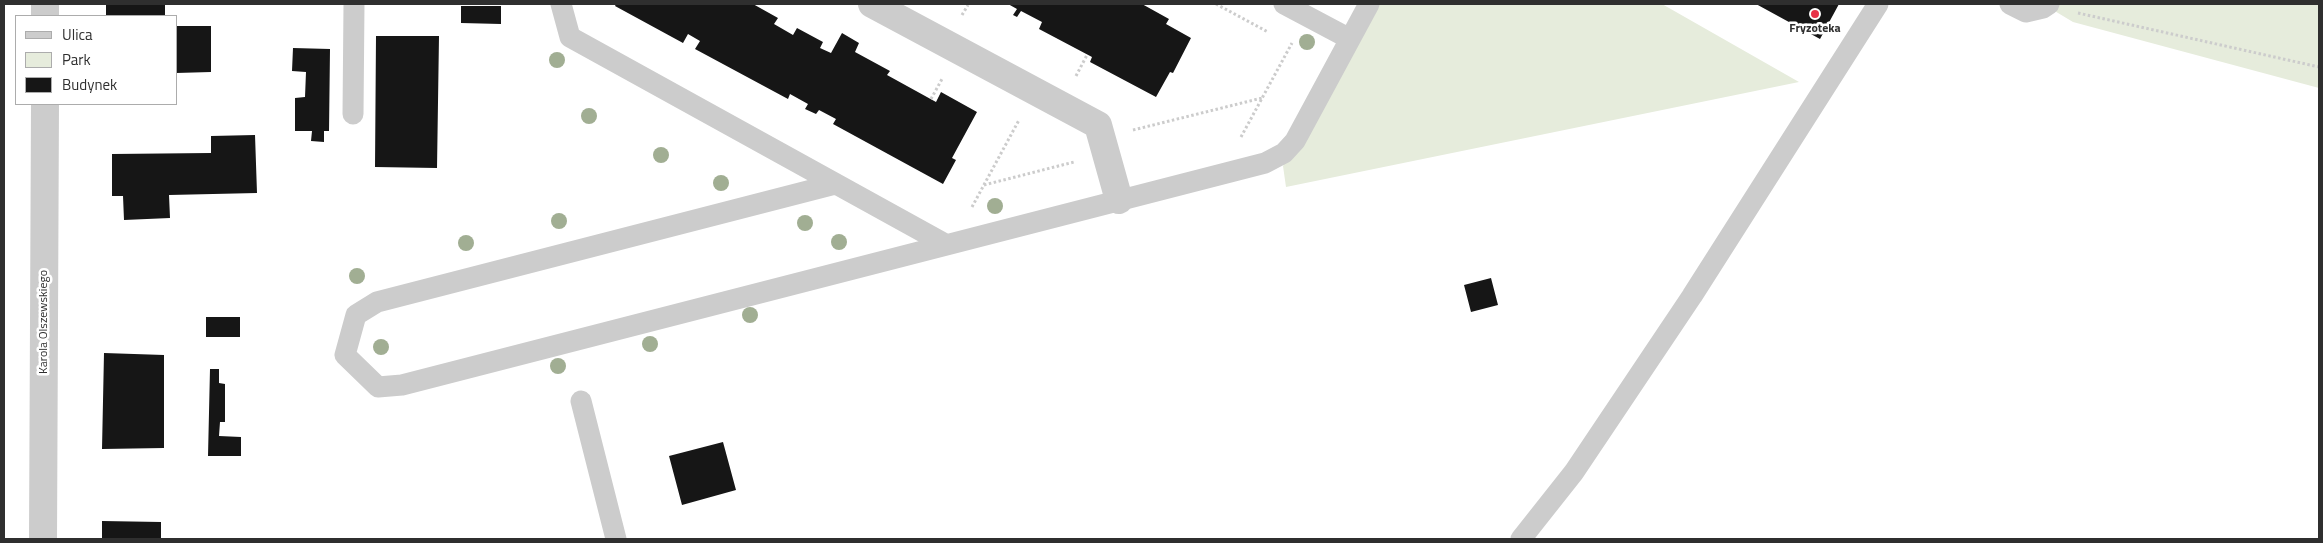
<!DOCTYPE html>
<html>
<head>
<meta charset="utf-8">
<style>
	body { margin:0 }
	#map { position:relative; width:2323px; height:543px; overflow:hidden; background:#fff; font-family:"Titillium Web",sans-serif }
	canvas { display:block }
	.frame { position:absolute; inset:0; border:5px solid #2f2f2f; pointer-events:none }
	.legend { position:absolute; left:15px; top:15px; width:162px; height:90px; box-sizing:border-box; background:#fff; border:1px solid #acacac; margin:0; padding:6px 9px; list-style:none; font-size:15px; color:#2f2f2f }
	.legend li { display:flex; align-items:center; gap:10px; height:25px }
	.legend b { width:25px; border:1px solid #acacac }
</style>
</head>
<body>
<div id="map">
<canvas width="2323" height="543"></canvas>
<div class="frame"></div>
<ul class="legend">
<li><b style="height:6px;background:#ccc"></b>Ulica</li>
<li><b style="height:14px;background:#e6ecdc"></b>Park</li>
<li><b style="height:14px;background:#161616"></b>Budynek</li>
</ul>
</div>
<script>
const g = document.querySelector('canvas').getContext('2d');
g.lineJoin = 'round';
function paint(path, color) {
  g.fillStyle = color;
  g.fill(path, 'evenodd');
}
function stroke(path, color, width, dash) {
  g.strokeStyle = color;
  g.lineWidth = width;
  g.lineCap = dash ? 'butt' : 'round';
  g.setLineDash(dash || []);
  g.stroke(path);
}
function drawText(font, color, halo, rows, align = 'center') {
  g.font = font + ' "Titillium Web",sans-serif';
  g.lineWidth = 5;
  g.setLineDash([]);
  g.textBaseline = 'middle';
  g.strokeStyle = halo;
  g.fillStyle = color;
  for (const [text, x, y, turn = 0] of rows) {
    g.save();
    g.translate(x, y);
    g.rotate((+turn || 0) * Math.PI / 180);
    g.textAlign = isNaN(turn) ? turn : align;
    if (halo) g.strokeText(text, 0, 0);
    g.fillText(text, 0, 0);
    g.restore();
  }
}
paint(new Path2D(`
	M1376 4H1662L1799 82 1286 187 1283 166Z
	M2043 4H2319V88L2073 22Z`), '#e6ecdc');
paint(new Path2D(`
	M106 4H165V16H106Z
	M616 4H753L778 18 774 24 793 35 797 28 823 42 820 48 831 53 842 33 859 43 855 52 890 71 887 75 936 102 941 92 977 112 952 158 956 160 943 184 833 124 836 119 819 110 816 114 805 109 808 104 790 94 788 99 695 49 700 41 688 34 683 43 615 6Z
	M1008 4H1142L1169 19 1166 24 1191 38 1173 73 1170 72 1156 97 1090 62 1092 57 1039 29 1042 22 1021 11 1017 17 1013 15 1017 9Z
	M1756 4H1839L1820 39Z
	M461 6H501V24L461 23Z
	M176 26H211V72L176 73Z
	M376 36H439L437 168 375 167Z
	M293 48 330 49 329 131H324V142L311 141 312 131H295V98L305 97 306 72 292 71Z
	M255 135 257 193 169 195 170 218 124 220 123 196H112V154L211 153V136Z
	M1491 278 1498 305 1471 312 1464 285Z
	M206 317H240V337H206Z
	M104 353 164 355V448L102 449Z
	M210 369H219V383L225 384V422H220L219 436 241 437V456H208Z
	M723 442 736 490 682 505 669 456Z
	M102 521 161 522V539H102Z`), '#161616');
stroke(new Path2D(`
	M1216 4 1268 32
	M2078 13 2319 67
	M962 15 968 5
	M1076 76 1087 55
	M931 99 942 79
	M1133 130 1262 98
	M1241 137 1292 43
	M984 185 1074 162
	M972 207 1019 120`), '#ccc', 3, [2.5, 2.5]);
stroke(new Path2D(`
	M561 4 570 37 945 244
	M1284 4 1350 39
	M2010 4 2026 12 2043 8 2049 4
	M353 114 354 4
	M835 184 377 302 356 315 345 355 378 387 402 385 1265 163 1284 153 1295 141 1369 4
	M581 401 616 539
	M1521 539 1574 472 1692 296 1878 4`), '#ccc', 21);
stroke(new Path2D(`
	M872 4 1098 125 1119 200`), '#ccc', 28);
stroke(new Path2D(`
	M45 16V4
	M43 539 45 104`), '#ccc', 28);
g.fillStyle = '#a1ae93';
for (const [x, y] of [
	[1307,42],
	[557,60],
	[589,116],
	[661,155],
	[721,183],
	[995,206],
	[559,221],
	[805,223],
	[839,242],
	[466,243],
	[357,276],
	[750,315],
	[650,344],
	[381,347],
	[558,366]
]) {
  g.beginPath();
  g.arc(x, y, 8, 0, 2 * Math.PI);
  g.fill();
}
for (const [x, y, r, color] of [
	[1815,14,5,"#e73047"]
]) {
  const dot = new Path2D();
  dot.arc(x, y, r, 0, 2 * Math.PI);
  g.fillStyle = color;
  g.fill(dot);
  stroke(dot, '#fff', 2);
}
drawText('bold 12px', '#2f2f2f', '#fff', [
	["Fryzoteka",1815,29]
]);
drawText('12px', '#2f2f2f', '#fff', [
	["Karola Olszewskiego",44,322,-90]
]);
</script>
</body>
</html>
